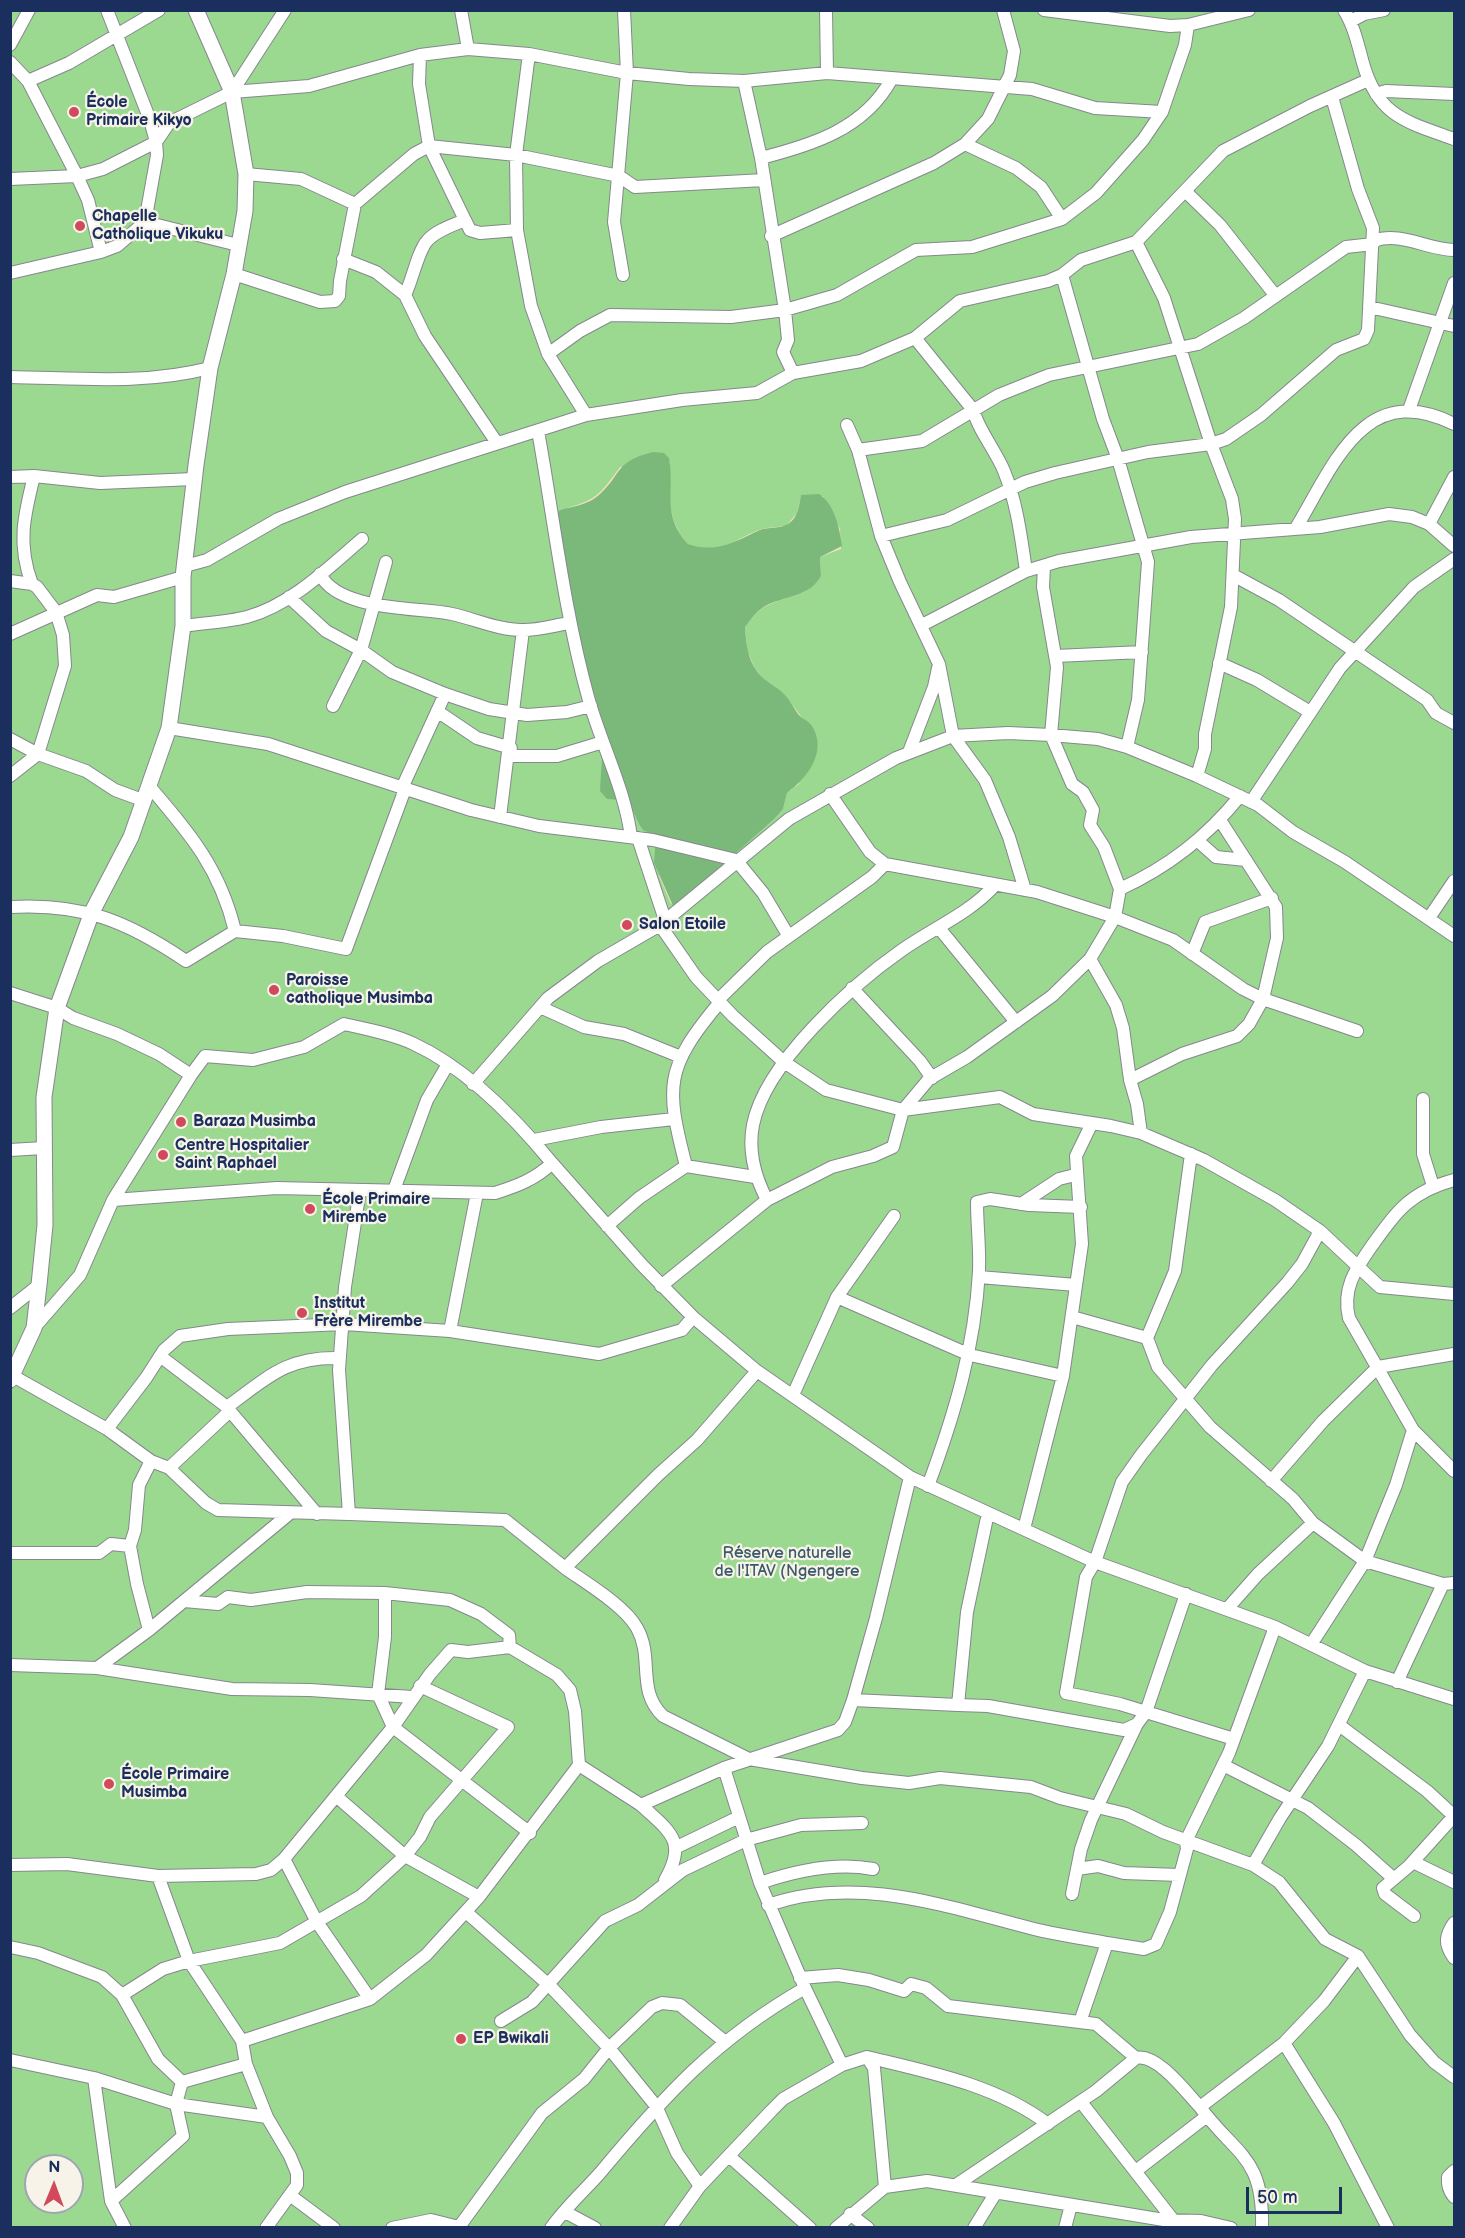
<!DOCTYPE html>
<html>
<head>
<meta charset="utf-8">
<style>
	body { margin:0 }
	#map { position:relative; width:1465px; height:2238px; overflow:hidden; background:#f0dfc0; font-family:"Balsamiq Sans",sans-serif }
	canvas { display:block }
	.frame { position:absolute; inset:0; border:12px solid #1b2f5e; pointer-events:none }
	.north { position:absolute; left:24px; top:2154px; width:60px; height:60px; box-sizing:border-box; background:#f7f3e8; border:2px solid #9fa5b1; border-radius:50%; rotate:1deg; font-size:16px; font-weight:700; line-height:24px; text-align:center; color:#1b2f5e }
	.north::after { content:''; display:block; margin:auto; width:21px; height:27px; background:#d1495b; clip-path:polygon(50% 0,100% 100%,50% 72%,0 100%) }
	.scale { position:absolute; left:1246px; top:2187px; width:96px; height:27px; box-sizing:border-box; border:3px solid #1b2f5e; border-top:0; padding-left:8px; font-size:18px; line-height:21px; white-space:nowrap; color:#1b2f5e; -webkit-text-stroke:4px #f7f3e8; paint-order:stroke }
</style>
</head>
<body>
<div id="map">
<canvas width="1465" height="2238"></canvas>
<div class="frame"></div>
<div class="north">N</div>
<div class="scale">50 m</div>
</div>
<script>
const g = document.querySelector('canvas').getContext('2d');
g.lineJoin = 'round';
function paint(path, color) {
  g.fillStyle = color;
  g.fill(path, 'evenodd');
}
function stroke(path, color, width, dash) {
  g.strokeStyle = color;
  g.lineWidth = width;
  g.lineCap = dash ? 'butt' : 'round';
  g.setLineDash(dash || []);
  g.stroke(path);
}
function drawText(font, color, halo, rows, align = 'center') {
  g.font = font + ' "Balsamiq Sans",sans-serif';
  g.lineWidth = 4.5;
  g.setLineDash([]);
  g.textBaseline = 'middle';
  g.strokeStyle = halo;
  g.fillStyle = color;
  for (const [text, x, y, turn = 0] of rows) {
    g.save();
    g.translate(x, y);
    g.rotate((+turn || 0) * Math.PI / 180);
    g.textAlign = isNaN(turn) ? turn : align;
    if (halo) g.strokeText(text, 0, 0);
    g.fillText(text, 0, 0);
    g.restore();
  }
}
paint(new Path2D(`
	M11 11H1454V2227L11 2228ZM670 462C669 492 666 520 688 544 722 556 735 538 762 529 770 527 779 527 786 526L797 513 801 496H823L840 529 841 549 820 557 821 576C811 596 784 597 766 606 757 611 751 619 745 627L747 650 755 669 768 683 783 693 804 720 799 784 787 793 783 809 671 904 659 876 656 836 638 822 635 812 625 800 610 746 560 510C596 500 598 497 620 467ZM36 2166H72V2202H36Z`), '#9ad98f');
paint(new Path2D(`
	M653 452 664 453 669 458C675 492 661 515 688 544 716 554 736 541 760 530 768 527 780 529 788 524 798 518 799 506 801 495L819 494C834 503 840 529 842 546L820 557 821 576C812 595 786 597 769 604 758 609 752 618 745 627 746 642 747 654 754 667 761 679 772 684 782 692 789 698 793 707 798 714 802 719 809 721 812 726 828 752 807 778 787 793L783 809 774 819 674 908 654 863 656 836 643 830C629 810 638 800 607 799L600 791 602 757 610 746 578 641 557 515 560 510C574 506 588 505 599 495 623 473 614 462 653 452Z`), '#7bb97a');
const minor = new Path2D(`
	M461 10 468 49
	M826 10 827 73
	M1044 10 1170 26 1188 25 1249 10
	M1344 10C1354 26 1358 45 1363 63 1378 117 1407 122 1454 139
	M1351 21 1364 14 1384 10
	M10 45 29 10
	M529 54 516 155 517 230 531 306 548 354 586 415
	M420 55 419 84 429 146 465 220
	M10 62 28 81 77 176 88 200 101 252
	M28 81 69 63 159 10
	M744 81 761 158 785 310 788 340 783 352 793 373
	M232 92 285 10
	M1376 94 1386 91 1454 94
	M965 144 1016 168 1041 187 1062 219
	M761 158C812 145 864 129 891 80
	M246 174 301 179 355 204
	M10 179 77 176 103 169 156 142 169 123 232 92 309 86 420 55 468 49 529 54 627 73 689 79 744 81 827 73 1032 89 1095 108 1162 112
	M1186 192 1220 225 1275 295
	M145 222 238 245
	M771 236 934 163 965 144 988 119 1010 75 1014 51 1003 10
	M1374 241C1400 231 1428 250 1454 250
	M1136 242 1164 298 1211 444 1232 499 1235 519 1231 607 1205 734V749L1197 776
	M343 259 376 272 405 295 425 336 497 443
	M10 273 101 252 117 246 145 222 157 155 156 142 150 120 107 10
	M234 274 320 302 335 301 339 296 340 281 355 204 414 154 429 146 516 155 619 176 635 187 764 180
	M623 275 614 222 627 73 624 10
	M1062 275 1103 419 1118 459 1148 562 1138 700 1127 747
	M405 295C412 281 418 251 427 241 435 231 453 225 465 220L470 230 480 233 517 230
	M1369 307 1454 326
	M915 338 974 411C976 426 997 453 1004 471 1017 503 1021 537 1026 571
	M548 354 580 331 610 315 731 317 785 310 837 295 916 250 972 247 1062 219 1096 193 1143 140 1162 112 1185 45 1188 25
	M10 377C78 378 144 385 210 368
	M1409 410 1454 283
	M847 425 858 450 881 536 900 582 939 664 953 736 985 780 1009 837 1025 890
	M538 431C554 520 564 610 588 697 601 744 625 789 631 837
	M858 450 922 441 999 395 1049 375 1198 344 1244 318 1346 247 1373 244
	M10 477 34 476 100 483 194 479
	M1429 524 1454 477
	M1296 528C1334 465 1364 379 1454 424
	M881 536 947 520 1025 482 1055 473 1148 452 1211 444 1226 439 1261 415 1336 350 1364 339 1368 330 1373 228 1358 189 1332 97
	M185 566 207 560 278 519 345 492 586 415 682 400 757 393 793 373 861 361 915 338 960 301 1048 281 1062 275 1081 260 1136 242 1223 151 1310 106 1368 80
	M320 574C338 611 417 607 452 614 475 619 501 631 524 630 539 630 555 625 570 623
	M1233 575 1279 600 1427 700 1436 713 1454 723
	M10 581 32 584
	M289 597 326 631 361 650 392 672 445 694 489 709 527 715 567 712 591 706
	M922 625 1026 571 1059 561 1191 537 1320 527 1389 514 1412 517 1429 524 1454 546
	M183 626C204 623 227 622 247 617 291 605 328 568 362 539
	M10 634 97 595 114 597 183 577
	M1056 656 1142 652
	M1219 663 1257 680 1310 712
	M333 706 361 650 386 562
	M437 711 477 738 511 748
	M169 728 268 744 471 810 539 826 653 840 736 860 763 893 788 935
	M10 739 38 754 86 771 115 790 145 801
	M909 752 934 687 938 668
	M510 756H557L603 742
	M10 776 38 754 65 666 63 635 56 612 37 587 32 584C17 544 24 516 34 476
	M150 787C191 835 220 869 235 931
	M402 788 445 694
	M830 794 870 852 885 864 1037 892 1115 917 1173 940 1243 989 1263 999 1357 1031
	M1251 802 1340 668 1414 587 1454 559
	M500 817 523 630
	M638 838 665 920
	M1198 841 1216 857 1246 860
	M1120 889C1168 867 1206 838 1240 796
	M10 907C83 903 127 921 186 961L235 931 283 936 346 949 405 789
	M1429 918 1454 881
	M660 925 696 977 733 1016 784 1062 826 1090 903 1110 1000 1097 1033 1114 1111 1126 1141 1133 1204 1160 1275 1200 1320 1231 1380 1287 1454 1294
	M939 928 1016 1022
	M1192 954 1205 922 1272 898
	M1090 959 1116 1005 1123 1028 1130 1080 1137 1104 1141 1133
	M852 988 920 1061 932 1078
	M10 993 57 1008 73 1018 117 1034 159 1054 191 1075 113 1200
	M718 1000 767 952 872 877 885 864
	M540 1007 584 1027 624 1034 681 1057
	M191 1075 205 1056 253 1060 304 1047 344 1024C366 1029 393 1034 414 1044 468 1069 515 1118 552 1163
	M1130 1080 1182 1054 1237 1036 1249 1024 1263 999 1277 938 1276 907 1220 820
	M473 1084 548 998 598 961 660 925 789 819 896 758 953 736 1008 733 1051 735 1098 739 1127 747 1197 776 1258 805 1293 832 1345 862 1454 936
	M1423 1099V1154L1433 1186
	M534 1140 601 1127 674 1119
	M10 1150 44 1148
	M1191 1154 1175 1271 1147 1338 1158 1367 1210 1427 1293 1499 1313 1523 1365 1561 1443 1584 1454 1583
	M686 1166C665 1085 665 1068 720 1002
	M1454 1180C1410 1192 1397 1211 1371 1247 1355 1270 1342 1289 1349 1318L1413 1430 1454 1471
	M394 1190 427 1100 448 1064
	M767 1200C755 1177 748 1151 753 1125 765 1063 852 985 902 950 933 928 969 914 995 885
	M1021 1204 1059 1179 1075 1175
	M607 1226 639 1198 686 1166 755 1177
	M979 1277 1076 1285
	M661 1286 767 1200 832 1167 873 1156 893 1147 903 1110 929 1079 967 1057 1052 996 1090 959 1115 917 1120 889 1104 847 1090 825 1093 810 1083 792 1072 784 1051 735 1057 667 1043 587 1044 566
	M837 1297 970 1355 1063 1376
	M10 1308 39 1285
	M1072 1317 1147 1338
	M34 1328 80 1275 113 1200 277 1188 495 1193C517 1186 536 1179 552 1163L642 1265 693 1317 757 1371 910 1477 1095 1562 1275 1627 1365 1671 1454 1699
	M450 1331 477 1193
	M160 1356 227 1407
	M13 1376 107 1429 151 1461 169 1468 206 1503 218 1510 349 1514 339 1370 345 1287 360 1190
	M793 1395 837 1297 894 1216
	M230 1411 317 1514
	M107 1429 146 1378 164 1350 180 1336 228 1329 344 1324 450 1331 599 1354 682 1330 693 1317
	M169 1468 230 1411 227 1407C267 1378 287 1356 340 1358
	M1271 1481 1323 1421 1378 1367 1454 1354
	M928 1486C954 1416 975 1347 979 1271 980 1248 977 1225 977 1202L990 1199 1029 1205 1081 1207
	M349 1514 505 1520 565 1568 658 1475 697 1440 757 1371
	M1024 1529 1063 1376 1082 1244 1076 1156 1092 1123
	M10 1553H99L111 1544 130 1546
	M565 1568C586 1583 625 1606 637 1628 654 1658 636 1690 663 1716L749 1759 862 1778 909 1783 940 1778 1031 1787 1060 1798 1126 1814 1163 1832 1253 1865 1279 1882 1325 1939 1358 1956 1410 2035 1434 2062 1454 2077
	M385 1593V1637L378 1694 393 1727 530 1833
	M184 1601 218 1604 228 1597 251 1600 307 1592 385 1593 450 1600 481 1614 509 1635 510 1647
	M1227 1609 1258 1574 1313 1523
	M149 1630 137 1584 130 1546 135 1530 139 1485 151 1461
	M1312 1643 1365 1561 1396 1485 1413 1430
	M10 1665 97 1668 232 1689 310 1690 412 1697
	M97 1668 149 1630 289 1514
	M1397 1682 1443 1584
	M853 1700 876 1618 910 1477
	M958 1705 988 1706 1124 1730 1137 1724 1146 1712 1186 1594
	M1339 1725 1427 1791 1454 1816
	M1234 1739 1120 1704 1066 1693 1086 1577 1095 1562 1122 1482 1141 1455 1212 1365 1287 1283 1302 1264 1320 1231
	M579 1765 641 1805 724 1768 760 1883 805 1988 842 2065 867 2057 874 2068 885 2187
	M1223 1765 1308 1808 1356 1845 1393 1878
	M724 1768 838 1730 845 1722 853 1700 958 1705 967 1612 988 1513
	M336 1796 405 1856 479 1897
	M641 1805C669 1831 688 1841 665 1880
	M677 1847 739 1817
	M284 1859 317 1922 370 1999
	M1413 1862 1454 1882
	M10 1865 67 1864 158 1876 256 1874 271 1870 284 1859 393 1727 430 1674 451 1650 468 1652 510 1647 557 1675 570 1690 575 1711 579 1765 479 1897 426 1955 370 1999 242 2041
	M1253 1865 1280 1818 1328 1746 1365 1671
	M1077 1869 1098 1866 1124 1873 1179 1875
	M158 1876 189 1961 242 2041 246 2064 267 2117 290 2156 297 2173V2185L266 2228
	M760 1883C795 1871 836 1862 873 1869
	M1072 1894 1081 1849 1091 1820 1137 1724
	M768 1905C858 1874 947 1907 1034 1929 1058 1935 1083 1938 1107 1943L1080 2022
	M466 1912 550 1986 609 2048 656 2106 677 2153 700 2186
	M1414 1916 1385 1894 1383 1888 1409 1866 1454 1816
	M1454 1923C1445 1936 1444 1944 1454 1958
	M1107 1943 1144 1949 1156 1944 1170 1912 1187 1849 1186 1841 1229 1753 1275 1627
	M10 1947 38 1953 102 1977 122 1995 158 2059 182 2082 246 2064
	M800 1978 838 1975 869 1980 904 1991 911 1984 926 1988 948 2006 1096 2024 1136 2058
	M122 1995 163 1969 189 1961 280 1943 361 1896 405 1856 420 1837 430 1817 508 1727 420 1686
	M501 2021 532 2002 605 1921 638 1905 683 1870 746 1840 801 1825 862 1823
	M1284 2043 1334 2123 1388 2228
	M867 2057C929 2072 996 2085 1048 2124
	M10 2060 94 2078 111 2201 125 2228
	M94 2078 176 2104 267 2117
	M1081 2102 1174 2221
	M1200 2107C1236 2156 1264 2156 1262 2228
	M729 2156 810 2228
	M1137 2170 1207 2116
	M1454 2171 1448 2177C1447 2186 1449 2191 1454 2197
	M956 2185 1096 2091 1136 2058C1157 2053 1186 2092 1200 2107L1284 2043 1324 2001 1358 1956
	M291 2196 334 2228
	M111 2201 183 2136 176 2104 182 2082
	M565 2212 595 2228
	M850 2214 868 2228
	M392 2228 431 2220 459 2227 542 2113 584 2079 609 2048 652 2007 662 2003 680 2005 724 2041
	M551 2228C565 2208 584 2191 600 2173 665 2095 716 2039 805 1988
	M670 2228 700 2186 772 2110 783 2099 842 2065
	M836 2228 885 2187 927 2181 1164 2220 1201 2221 1231 2228
	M974 2228 995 2194
	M1065 2228 1071 2205`);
const tertiary = new Path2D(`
	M10 1380 34 1328 39 1285 45 1225 44 1097 57 1008 92 912 131 837 169 728 183 626V577L196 465 210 368 234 274 245 211 246 174 232 92 196 10`);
stroke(minor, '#86878f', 14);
stroke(tertiary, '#86878f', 17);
stroke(minor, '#fff', 12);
stroke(tertiary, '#fff', 15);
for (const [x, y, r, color] of [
	[74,112,6,"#d1495b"],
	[80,226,6,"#d1495b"],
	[627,925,6,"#d1495b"],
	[274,990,6,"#d1495b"],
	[181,1122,6,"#d1495b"],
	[163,1155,6,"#d1495b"],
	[310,1209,6,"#d1495b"],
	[302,1313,6,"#d1495b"],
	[109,1784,6,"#d1495b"],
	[461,2039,6,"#d1495b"]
]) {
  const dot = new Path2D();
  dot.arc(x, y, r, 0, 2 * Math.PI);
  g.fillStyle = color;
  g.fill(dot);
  stroke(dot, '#f7f3e8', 2);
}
drawText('bold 16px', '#1b2f5e', '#f7f3e8', [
	["École",86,103],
	["Primaire Kikyo",86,121],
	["Chapelle",92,217],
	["Catholique Vikuku",92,235],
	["Salon Etoile",639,925],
	["Paroisse",286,981],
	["catholique Musimba",286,999],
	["Baraza Musimba",193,1122],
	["Centre Hospitalier",175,1146],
	["Saint Raphael",175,1164],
	["École Primaire",322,1200],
	["Mirembe",322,1218],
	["Institut",314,1304],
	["Frère Mirembe",314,1322],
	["École Primaire",121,1775],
	["Musimba",121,1793],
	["EP Bwikali",473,2039]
], 'left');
drawText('16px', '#3b5a6a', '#f7f3e8', [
	["Réserve naturelle",787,1554],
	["de l'ITAV (Ngengere",787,1572]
]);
</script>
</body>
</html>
